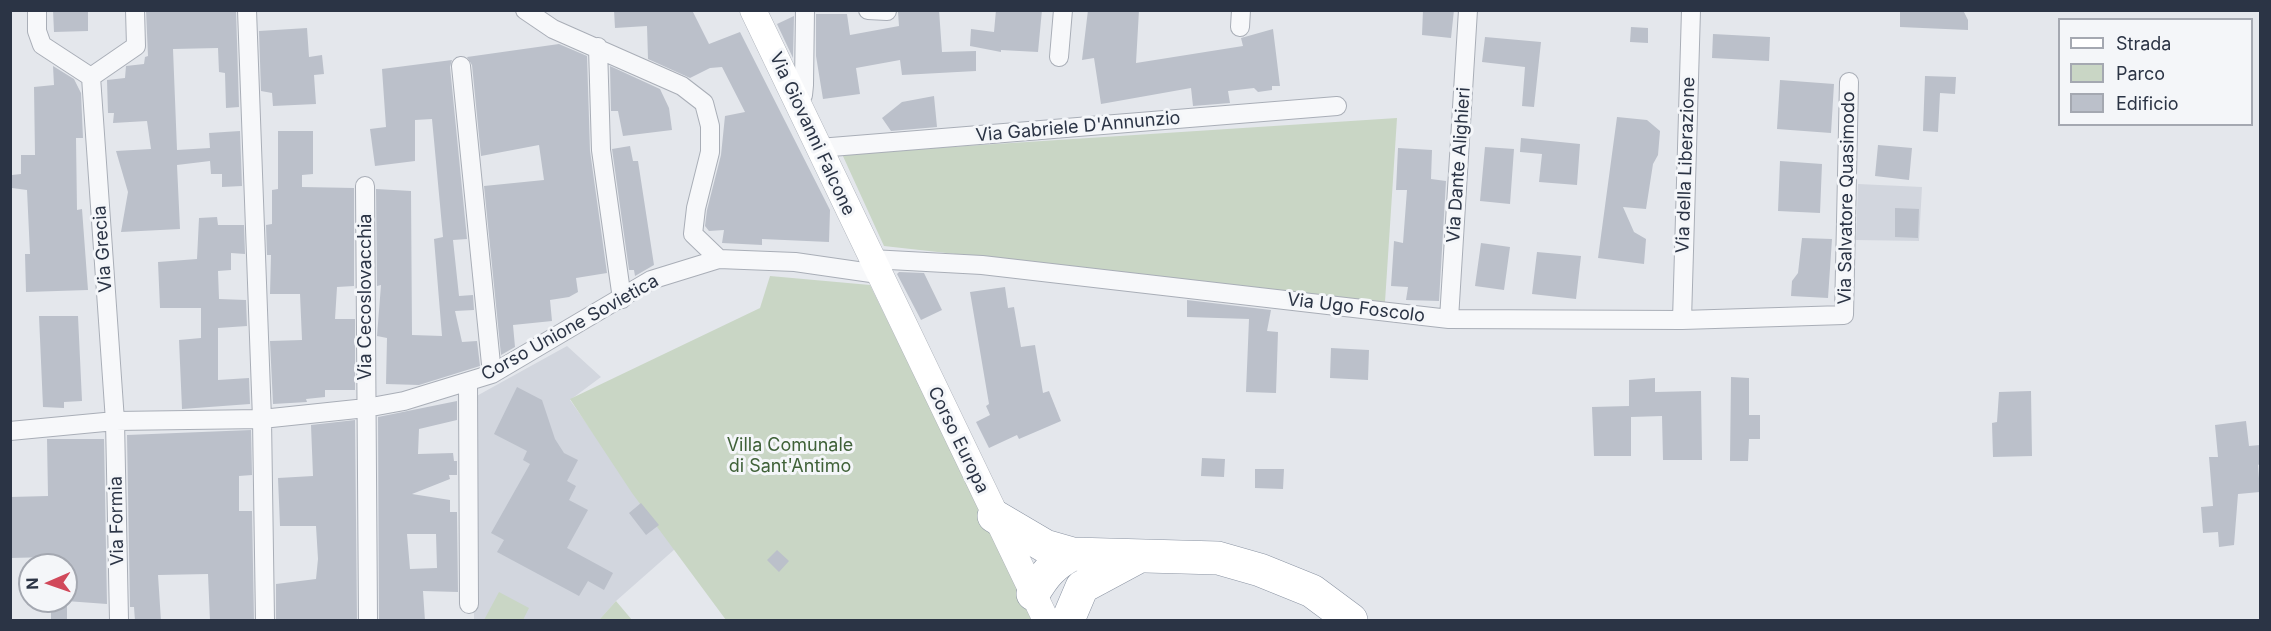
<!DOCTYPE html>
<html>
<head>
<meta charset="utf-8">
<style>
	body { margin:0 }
	#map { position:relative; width:2271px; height:631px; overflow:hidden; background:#e4e7ec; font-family:Inter,sans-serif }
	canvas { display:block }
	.frame { position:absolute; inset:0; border:12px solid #2b3445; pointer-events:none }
	.legend { position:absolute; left:2058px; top:18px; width:195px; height:108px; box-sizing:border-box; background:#f4f6f9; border:2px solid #a4a8b1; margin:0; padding:8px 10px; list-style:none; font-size:18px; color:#2b3445 }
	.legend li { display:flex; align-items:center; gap:12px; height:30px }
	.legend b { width:30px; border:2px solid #a4a8b1 }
	.north { position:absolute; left:18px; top:553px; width:60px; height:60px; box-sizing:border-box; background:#f4f6f9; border:2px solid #a4a8b1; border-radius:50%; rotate:268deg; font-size:16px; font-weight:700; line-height:24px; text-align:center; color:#2b3445 }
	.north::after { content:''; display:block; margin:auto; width:21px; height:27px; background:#d1495b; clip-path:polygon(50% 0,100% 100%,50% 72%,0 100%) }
</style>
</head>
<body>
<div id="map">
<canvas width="2271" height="631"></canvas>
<div class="frame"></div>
<ul class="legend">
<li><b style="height:8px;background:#fff"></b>Strada</li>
<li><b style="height:16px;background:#c9d6c5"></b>Parco</li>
<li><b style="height:16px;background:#bbc0ca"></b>Edificio</li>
</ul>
<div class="north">N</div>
</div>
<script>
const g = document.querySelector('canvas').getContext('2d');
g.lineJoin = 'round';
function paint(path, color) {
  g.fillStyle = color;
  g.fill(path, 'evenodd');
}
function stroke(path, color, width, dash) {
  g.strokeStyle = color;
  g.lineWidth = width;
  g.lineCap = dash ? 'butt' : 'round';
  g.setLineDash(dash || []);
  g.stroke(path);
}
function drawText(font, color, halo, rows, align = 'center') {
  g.font = font + ' Inter,sans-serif';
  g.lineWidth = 6;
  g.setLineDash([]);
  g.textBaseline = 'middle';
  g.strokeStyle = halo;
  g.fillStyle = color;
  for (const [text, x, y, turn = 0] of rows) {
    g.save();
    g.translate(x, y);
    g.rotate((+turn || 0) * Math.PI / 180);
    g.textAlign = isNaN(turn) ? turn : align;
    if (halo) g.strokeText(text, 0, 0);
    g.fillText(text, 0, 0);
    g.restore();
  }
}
paint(new Path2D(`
	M1858 184 1922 187 1919 241 1856 240Z
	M567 346 601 377 570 400 675 549 616 601 599 620H474L473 398Z`), '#d2d6de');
paint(new Path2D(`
	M1397 118 1385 302 884 246 842 154Z
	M770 276 870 285 1034 620H726L632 493 570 399 760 308Z
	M499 592 529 608 523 620H484Z
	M616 601 632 620H599Z`), '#c9d6c5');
paint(new Path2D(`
	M53 10H88V31L54 32Z
	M146 10H236L239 107 226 108 225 73 219 72 218 48 173 49 177 150 210 148 209 133 240 131 242 186 222 187V174H211L210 161 177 165 180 229 121 232 128 192 116 151 151 149 147 121 113 123 114 113H108L107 80 125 78 126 66 144 64 145 57 148 56Z
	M614 10H692L709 44 740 32 830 210 829 242 762 239V245L722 243 724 230 709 231 705 226 707 210 721 155 725 116 745 112 722 67 710 68 690 78 648 59 647 26 615 28Z
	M939 10 942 52 976 51V71L902 75 900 60 856 68 860 94 823 99 816 56V14H847L850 35 899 26 898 12Z
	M996 10H1042L1038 52 1001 50V52L970 46 971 29 994 32Z
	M1088 10H1139L1136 63 1243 46 1241 38 1273 29 1280 86H1272V90L1258 92 1254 88 1228 91 1230 103 1193 106 1191 88 1101 104 1094 58 1082 60Z
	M1423 10H1454L1451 38 1422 35Z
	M1900 10H1963L1968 20V30L1900 27Z
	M794 16 793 58 777 24Z
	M1631 27 1648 28V43L1630 42Z
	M307 28 309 57 322 55 324 74 314 75 316 104 273 106 272 93 261 91 259 31Z
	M1713 34 1770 37 1769 61 1712 58Z
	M1485 37 1541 42 1534 107 1522 106 1525 67 1482 62Z
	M559 44 587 56 590 151 607 273 576 278 578 292 569 297 550 300 552 321 513 325 515 347 501 355 484 186 544 180 539 145 481 156 472 65 467 57Z
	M452 60 450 67 467 239 453 240 459 296 473 295 474 310 455 311 462 342 477 341 480 366 419 385 386 384 387 338 377 336 381 285 377 286 376 189 411 191 412 335 442 336 434 239 443 237 432 119 415 120V161L375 166 370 129 386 127 382 69Z
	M53 66 74 79 81 93 83 138H76L77 210 82 209 88 290 26 292 25 254H30L27 190 12 188V175L21 174V155H35L34 87 54 85Z
	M610 66 660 89 669 108 672 130 623 136 618 111H611Z
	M1925 76 1956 77 1955 94 1940 93 1938 132 1923 131Z
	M1780 80 1834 84 1831 133 1777 129Z
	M934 96 937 127 891 131 882 118 902 102Z
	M1617 117 1647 120 1660 131 1658 155 1653 164 1646 209 1623 207 1634 232 1646 239 1644 264 1598 258Z
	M278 131H313V174L302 175V187L354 188V286L337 287 335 319H355V390H325V397L306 399 307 402 273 404 270 341 302 340 300 294H270L271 255H267L266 225 272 224V190L278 189Z
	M1521 138 1580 144 1577 185 1539 182 1542 154 1520 152Z
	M1878 145 1912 148 1909 180 1875 176Z
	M630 146 633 161H638L654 265 635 276 634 270H629L612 149Z
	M1485 147 1514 149 1510 204 1480 201Z
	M1398 148 1432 150 1431 179 1446 181 1439 301 1406 300 1408 287 1391 286 1394 241 1403 243 1407 190H1396Z
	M1780 161 1822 164 1820 213 1778 211Z
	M1895 208 1919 209 1918 238 1895 237Z
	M217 217 218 225H244L245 254 231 253V270L218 271 219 299 246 300 247 326 218 328V380L249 378 250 404 182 409 179 340 201 338V308H160L158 262 197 259 199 218Z
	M1802 238 1832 239 1828 298 1791 296 1792 281 1798 273Z
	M1481 243 1510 247 1504 290 1475 286Z
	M1537 252 1581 256 1576 299 1532 294Z
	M899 272 924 273 942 310 921 320 897 274Z
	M1005 287 1008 308 1014 307 1021 347 1035 345 1043 393 1049 391 1061 421 1019 439 1017 435 989 448 976 422 990 415 986 406 989 404 970 292Z
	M1187 300 1271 310 1267 331 1278 332 1276 393 1246 392 1249 319 1187 317Z
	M39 316H78L82 401 64 402V408L43 407Z
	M1331 348 1369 350 1368 380 1330 378Z
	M1731 377 1749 378V415H1760V439H1749L1748 461H1730Z
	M1655 378V392L1701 391 1702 460H1663L1662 416 1631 417V456H1594L1592 407 1629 406V380Z
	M517 387 542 400 555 439 564 453 578 460 567 481 576 486 569 500 588 510 567 548 613 573 604 590 588 581 579 596 497 552 504 540 491 533 530 464 523 460 527 451 494 434Z
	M2031 391 2032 456 1993 457 1992 423 1997 422 1999 392Z
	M457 401V420L419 429 418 454 453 453 454 461H457V475H449L450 479 412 494 450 500V512H457L458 592 423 591 425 621H379L378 417ZM407 534H436L437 568 410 569Z
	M355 420 357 621H276V584L316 579 318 559 316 526H280L278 478 313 476 311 425Z
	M2246 421 2249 446 2260 445V464L2258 465 2260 492 2238 494 2234 545 2219 547 2218 532 2203 533 2201 507 2213 506 2209 457H2218L2215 425Z
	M251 430 252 475 239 476V511H252L254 621H210L208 574 158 575 161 621H135L134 607H130L127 435Z
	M47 439H104L107 604 66 601V565H50V557L10 558V497L48 496Z
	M1202 458 1225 459 1224 477 1201 476Z
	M1255 469H1284L1283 489 1255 488Z
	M641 503 659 525 646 535 629 513Z
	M777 550 789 561 779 572 767 560Z
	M51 604 67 605V621H51Z`), '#bbc0ca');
const street = new Path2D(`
	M37 10V31L42 45 91 77
	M247 10 262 419 265 620
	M525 10 553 29 682 86 704 103 710 126V152L696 208 693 234 719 259
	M868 10 887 11
	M1240 27 1241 10
	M598 47 601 150 622 299
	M1059 57 1063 10
	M461 66 492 374
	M91 77 115 421 119 620
	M91 77 136 46 135 10
	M798 102 803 95 804 85 805 10
	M819 148 1337 106
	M365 186 368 620
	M871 259 982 265 1449 319 1682 320 1844 315 1849 82
	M1449 319 1468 10
	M1682 320 1691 10
	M468 383 469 604
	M10 431 115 421 262 419 366 408 404 401 492 374 651 280 719 259 795 262 878 274`);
const secondary = new Path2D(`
	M753 10 1046 620`);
const highway = new Path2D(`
	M994 516 1045 546 1073 554 1218 558 1260 570 1312 591 1351 620
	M1033 594C1044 575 1053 564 1073 554
	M1068 620 1082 587 1136 558`);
stroke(street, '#a9aeb7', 20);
stroke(secondary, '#a9aeb7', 27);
stroke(highway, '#8b94a3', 34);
stroke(street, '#f7f8fa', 18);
stroke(secondary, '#fff', 26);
stroke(highway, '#fff', 33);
drawText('18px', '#2b3445', '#f4f6f9', [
	["Via Gabriele D'Annunzio",1078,127,-5],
	["Via Giovanni Falcone",812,134,65],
	["Via Dante Alighieri",1459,165,-86],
	["Via della Liberazione",1686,165,-88],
	["Via Salvatore Quasimodo",1847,198,-89],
	["Via Grecia",103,249,-94],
	["Via Cecoslovacchia",366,297,-90],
	["Via Ugo Foscolo",1356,308,7],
	["Corso Unione Sovietica",570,328,-29],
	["Corso Europa",958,440,64],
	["Via Formia",117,521,-91]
]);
drawText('18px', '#3f6138', '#f4f6f9', [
	["Villa Comunale",790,446],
	["di Sant'Antimo",790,467]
]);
</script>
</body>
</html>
